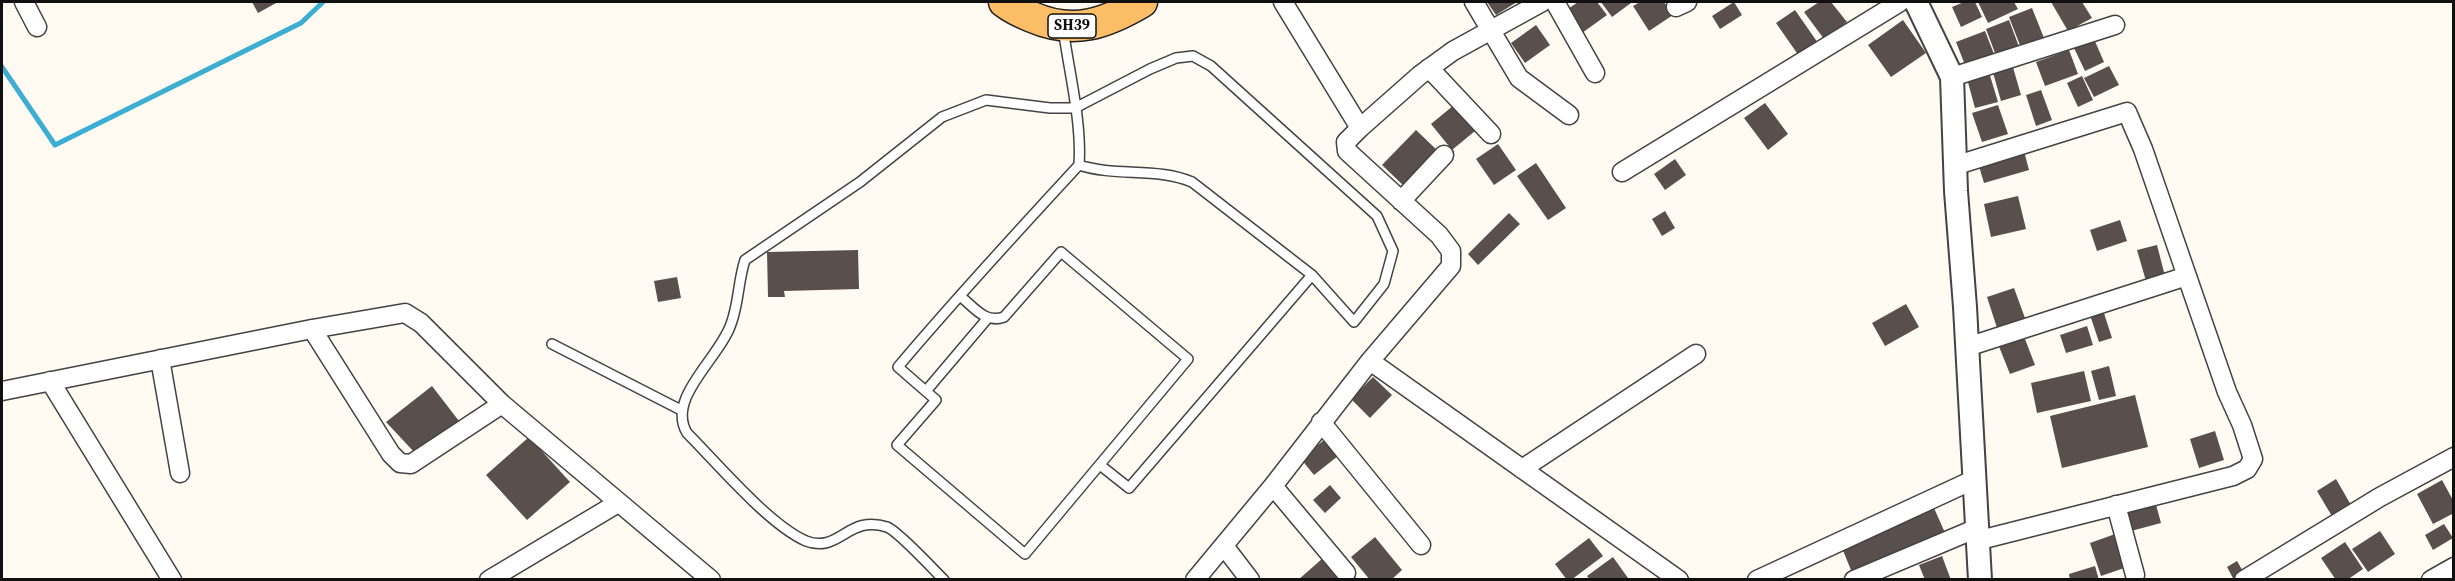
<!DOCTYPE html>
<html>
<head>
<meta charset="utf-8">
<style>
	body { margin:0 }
	#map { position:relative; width:2455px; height:581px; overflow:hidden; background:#fffbf3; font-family:"Source Serif 4",serif }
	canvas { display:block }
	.frame { position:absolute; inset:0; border:3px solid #101010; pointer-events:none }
</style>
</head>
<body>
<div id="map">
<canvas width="2455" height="581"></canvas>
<div class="frame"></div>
</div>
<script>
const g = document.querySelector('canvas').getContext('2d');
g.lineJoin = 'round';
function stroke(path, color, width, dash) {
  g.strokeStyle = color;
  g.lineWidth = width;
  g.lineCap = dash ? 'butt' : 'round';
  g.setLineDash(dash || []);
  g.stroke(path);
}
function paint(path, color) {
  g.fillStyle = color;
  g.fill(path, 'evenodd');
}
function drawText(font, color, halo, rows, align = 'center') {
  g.font = font + ' "Source Serif 4",serif';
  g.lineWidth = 6;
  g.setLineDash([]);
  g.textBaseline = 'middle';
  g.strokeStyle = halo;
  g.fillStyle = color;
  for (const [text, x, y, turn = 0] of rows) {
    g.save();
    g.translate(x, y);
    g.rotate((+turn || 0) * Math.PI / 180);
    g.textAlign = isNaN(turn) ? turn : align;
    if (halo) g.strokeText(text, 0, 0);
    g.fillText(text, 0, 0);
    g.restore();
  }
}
stroke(new Path2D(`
	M2 67 55 145 301 23 323 2`), '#3baed1', 5);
paint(new Path2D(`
	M252 2H278L258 13Z
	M1487 2H1517L1496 15Z
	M1578 2H1597L1607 15 1582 33 1565 11Z
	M1601 2H1630L1631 3 1612 17Z
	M1640 2H1664L1673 15 1649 31 1633 6Z
	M1734 2 1742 15 1720 29 1712 16Z
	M1819 2H1831L1847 22 1824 39 1804 12Z
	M1964 2H1975L1982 17 1961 27 1952 7Z
	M1978 2H2014L2018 9 1988 23Z
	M2051 2H2082L2092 18 2068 31Z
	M2032 8 2046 43 2023 53 2009 17Z
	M1795 10 1818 43 1799 56 1776 23Z
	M1903 20 1926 53 1891 77 1868 45Z
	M2009 20 2021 52 1998 61 1986 29Z
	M1536 25 1550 45 1525 63 1511 43Z
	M1985 31 1996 59 1967 70 1956 42Z
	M2094 39 2104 62 2085 71 2074 48Z
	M2069 50 2078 74 2045 86 2036 62Z
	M2012 64 2021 95 2001 101 1992 69Z
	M2109 66 2119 85 2094 97 2084 78Z
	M1988 69 1998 102 1975 108 1966 75Z
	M2082 76 2093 100 2078 107 2067 83Z
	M2041 90 2052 120 2036 126 2026 95Z
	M1765 103 1788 134 1768 150 1744 118Z
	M1454 105 1475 131 1452 150 1431 124Z
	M1998 105 2008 134 1982 142 1972 113Z
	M1416 130 1439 152 1406 188 1382 165Z
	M1498 144 1516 170 1494 185 1476 159Z
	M2024 151 2029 170 1984 183 1978 163Z
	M1675 159 1686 175 1665 190 1654 174Z
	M1536 163 1566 208 1548 220 1517 176Z
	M2018 196 2026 229 1991 237 1984 204Z
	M1665 211 1675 228 1662 236 1652 219Z
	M1509 213 1520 224 1478 265 1468 254Z
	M2120 220 2127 241 2097 251 2090 230Z
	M2157 245 2165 276 2146 281 2137 250Z
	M858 250 859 289 784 291 785 297H768L767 252Z
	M677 277 681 298 658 302 654 281Z
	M2014 288 2025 318 1997 328 1987 297Z
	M1906 304 1919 327 1885 346 1872 323Z
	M2102 307 2112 338 2099 342 2089 312Z
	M2087 326 2093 345 2066 353 2060 335Z
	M2023 334 2035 365 2010 374 1998 344Z
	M2109 366 2116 396 2099 400 2091 371Z
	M2084 371 2091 401 2037 413 2031 383Z
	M1373 377 1392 395 1370 418 1351 399Z
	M432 386 459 421 415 453 386 422Z
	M2135 395 2148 447 2062 468 2050 416Z
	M2215 431 2224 460 2199 468 2190 439Z
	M529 437 570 482 527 520 486 475Z
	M1324 440 1338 456 1314 475 1301 459Z
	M2336 479 2355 512 2336 523 2317 491Z
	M2442 480 2454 502V513L2433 524 2417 494Z
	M1330 485 1341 498 1325 513 1313 500Z
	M2155 501 2161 523 2131 531 2126 509Z
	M1934 508 1946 535 1853 575 1842 548Z
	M2444 524 2453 538 2433 550 2425 535Z
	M2380 531 2395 554 2368 572 2352 549Z
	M2118 533 2130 566 2101 576 2090 543Z
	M1375 537 1402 570 1391 580H1370L1351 557Z
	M1589 538 1603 556 1571 580H1567L1555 564Z
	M2345 542 2363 569 2347 580H2336L2321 558Z
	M1942 556 1951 580H1925L1919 565Z
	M1613 557 1628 578 1590 580 1587 576Z
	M1323 558 1338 576 1334 580H1298Z
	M2237 561 2245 575 2234 580 2227 567Z
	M2095 566 2099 580H2070L2069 574Z`), '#594f4c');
const service = new Path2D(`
	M960 296C974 307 985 324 1004 317L1061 252 1188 359 1025 554 897 445 936 400 898 367C956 298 1018 231 1079 165
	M552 344 681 410
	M926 391 987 319
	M1100 465 1129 488 1312 275
	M944 580C933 569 898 531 887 527 848 514 839 554 806 541 769 525 717 463 687 433 666 398 719 359 731 324 739 303 738 281 745 260L860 182 942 117 986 100 1050 108H1075L1150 69 1176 58 1193 56 1211 66 1377 216 1393 251 1384 284 1354 322 1312 275 1192 182C1157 167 1116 177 1079 165 1082 122 1069 72 1063 28`);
const minor = new Path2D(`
	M24 2 37 27
	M1474 2 1519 78 1569 115
	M1555 2 1595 73
	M1676 7 1687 2
	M1429 68 1491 134
	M1952 77 2115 25
	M1360 128 1420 75 1453 51 1542 2
	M1954 166 2127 112 2143 149 2227 392 2242 425 2253 459 2247 469 2233 476 1976 541
	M1622 172 1900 2
	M1401 201 1444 155
	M312 329 391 454 400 463 411 464 502 404
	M1967 347 2187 276
	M160 359 180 473
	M1370 361 1679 580
	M50 381 172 580
	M2 391 312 329 405 313 421 323 502 404 711 580
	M1321 422 1421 545
	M1522 469 1696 354
	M1273 486 1346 573
	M2116 505 2135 575
	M1224 546 1250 580
	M489 580 618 503
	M1195 580 1273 486 1370 361 1451 266V251L1439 235 1347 151 1346 142 1360 128 1283 2
	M1757 580 1973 480
	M1854 580 1975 529
	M2244 580 2380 497 2454 457
	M2431 580 2454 567`);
const tertiary = new Path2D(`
	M1916 2 1952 77 1956 191 1965 307 1980 580`);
const primary = new Path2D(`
	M1004 2C1013 9 1022 13 1032 17 1073 35 1105 24 1142 2`);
stroke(service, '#434343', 12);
stroke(minor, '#434343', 21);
stroke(tertiary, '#434343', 26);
stroke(primary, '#212121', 33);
stroke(service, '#fff', 9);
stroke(minor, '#fff', 18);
stroke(tertiary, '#fff', 22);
stroke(primary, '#fbbe67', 30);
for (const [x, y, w] of [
	[1072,26,48]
]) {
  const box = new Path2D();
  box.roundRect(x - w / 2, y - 12, w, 24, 4.5);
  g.fillStyle = '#fff';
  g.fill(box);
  stroke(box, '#101010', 1.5);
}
drawText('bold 15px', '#101010', null, [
	["SH39",1072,26]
]);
</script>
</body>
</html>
